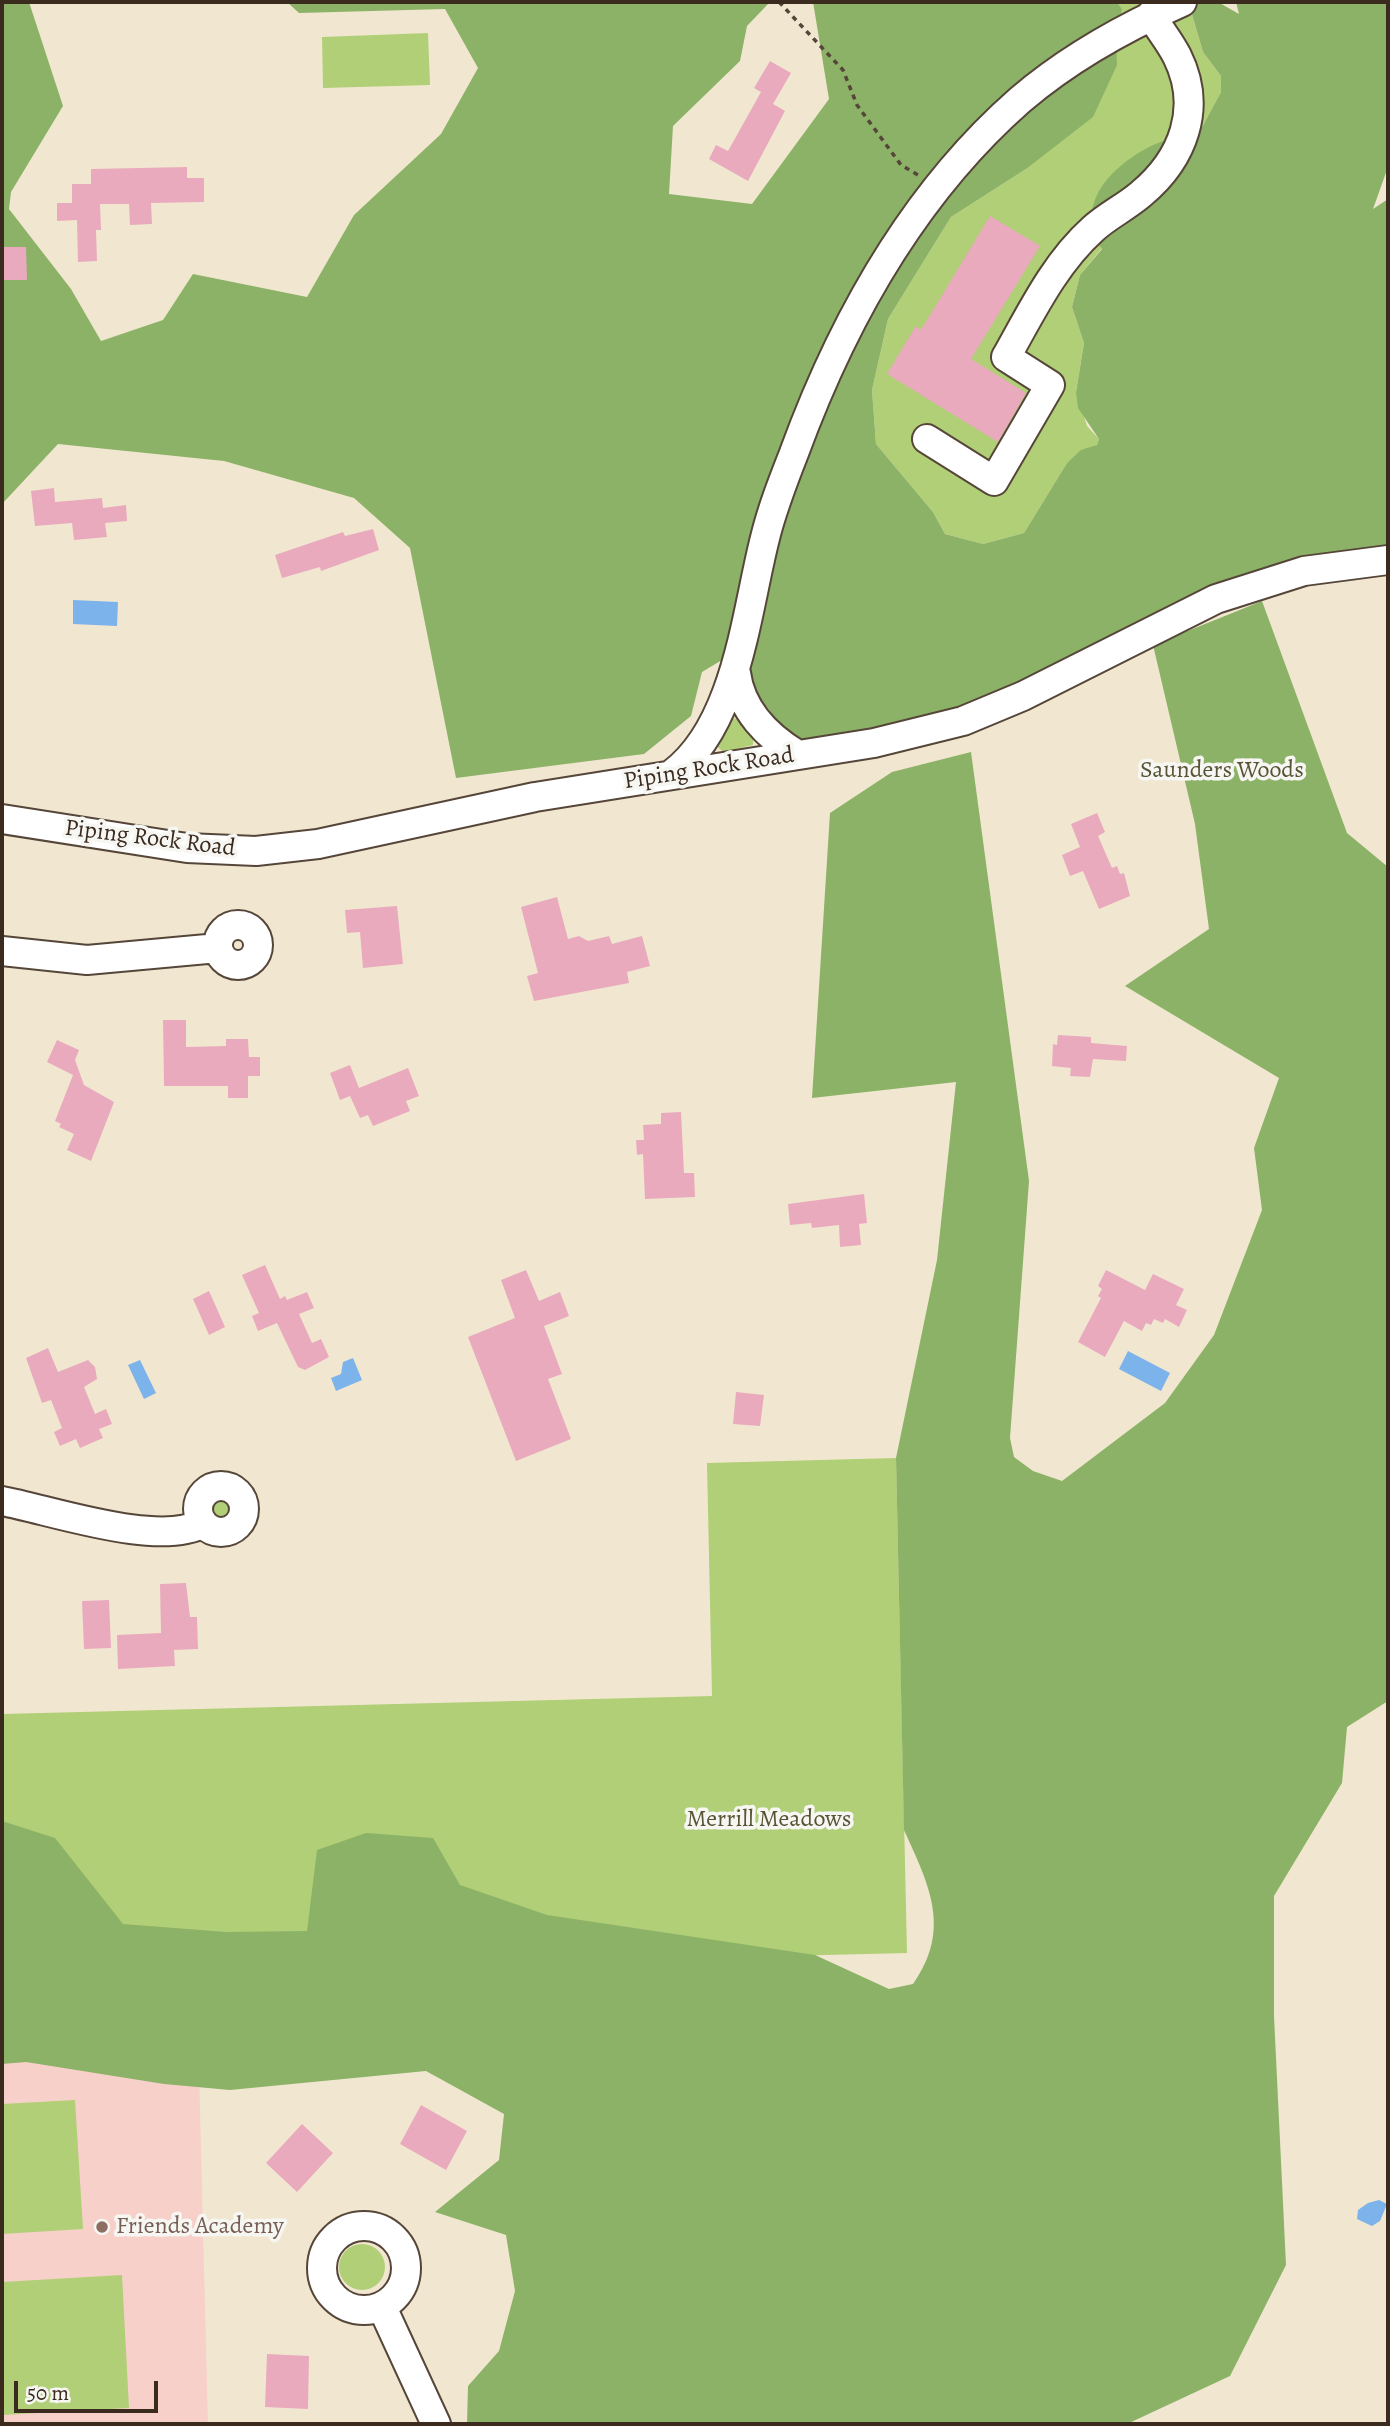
<!DOCTYPE html>
<html>
<head>
<meta charset="utf-8">
<style>
	body { margin:0 }
	#map { position:relative; width:1390px; height:2426px; overflow:hidden; background:#f1e7d0; font-family:Alegreya,serif }
	canvas { display:block }
	.frame { position:absolute; inset:0; border:4px solid #3b2a1e; pointer-events:none }
	.scale { position:absolute; left:14px; top:2381px; width:144px; height:32px; box-sizing:border-box; border:4px solid #3b2a1e; border-top:0; padding-left:9px; font-size:21px; line-height:24px; white-space:nowrap; color:#3b2a1e; -webkit-text-stroke:5px #f6f6f2; paint-order:stroke }
</style>
</head>
<body>
<div id="map">
<canvas width="1390" height="2426"></canvas>
<div class="frame"></div>
<div class="scale">50 m</div>
</div>
<script>
const g = document.querySelector('canvas').getContext('2d');
g.lineJoin = 'round';
function paint(path, color) {
  g.fillStyle = color;
  g.fill(path, 'evenodd');
}
function stroke(path, color, width, dash) {
  g.strokeStyle = color;
  g.lineWidth = width;
  g.lineCap = dash ? 'butt' : 'round';
  g.setLineDash(dash || []);
  g.stroke(path);
}
function drawText(font, color, halo, rows, align = 'center') {
  g.font = font + ' Alegreya,serif';
  g.lineWidth = 7;
  g.setLineDash([]);
  g.textBaseline = 'middle';
  g.strokeStyle = halo;
  g.fillStyle = color;
  for (const [text, x, y, turn = 0] of rows) {
    g.save();
    g.translate(x, y);
    g.rotate((+turn || 0) * Math.PI / 180);
    g.textAlign = isNaN(turn) ? turn : align;
    if (halo) g.strokeText(text, 0, 0);
    g.fillText(text, 0, 0);
    g.restore();
  }
}
paint(new Path2D(`
	M2 2021 198 2029 208 2424H2Z`), '#f7d1c9');
paint(new Path2D(`
	M1117 2H1196L1191 11 1203 52 1221 76V92L1201 129 1150 147 1102 248 1080 275 1072 307 1084 343 1076 391 1087 426 1099 439 1097 445 1067 463 1024 533 983 544 945 534 933 512 876 444 872 390 888 319 951 217 1026 169 1116 41 1122 9Z
	M428 33 430 85 323 88 322 37Z
	M730 717C742 719 755 732 753 745L723 752 716 745Z
	M896 1458 907 1953 2 1975V1714L712 1696 707 1463Z
	M205 1509a16 16 0 1 1 32 0a16 16 0 1 1-32 0Z
	M75 2100 83 2229 2 2234V2104Z
	M339 2267a23 23 0 1 1 46 0a23 23 0 1 1-46 0Z
	M122 2275 129 2408 2 2415V2282Z`), '#b1cf76');
paint(new Path2D(`
	M2 2H29L63 106 11 192 9 209 71 289 101 341 163 320 193 274 307 297 354 215 441 134 478 68 445 9 299 13 287 2H770L747 26 740 61 673 126 669 194 752 204 829 99 813 2H1117L1122 9 1116 41 1117 65 1093 117 1026 169 951 217 888 319 872 390 876 444 933 512 945 534 983 544 1024 533 1067 463 1081 450 1097 445 1099 439 1078 408 1076 392 1084 343 1072 307 1080 275 1102 249C1073 205 1111 167 1149 147 1165 139 1184 135 1201 129L1221 92V76L1203 52 1191 11 1196 2H1218L1239 14 1236 2H1388V167L1373 209 1388 199V560L1335 566 967 714 800 750 756 693 737 651 702 672 691 716 644 754 456 778 410 548 354 498 224 461 58 444 2 504Z
	M1262 601 1347 833 1388 867V1701L1347 1727 1342 1783 1274 1896V2016L1286 2265 1230 2376 1127 2424H467L468 2386 499 2351 515 2291 506 2235 435 2212 499 2160 504 2114 426 2071 230 2090 164 2084 26 2062 2 2064V1821L55 1838 123 1924 226 1932 307 1931 317 1850 366 1833 433 1838 460 1885 547 1915 815 1955 889 1989 913 1984C952 1929 929 1885 904 1830L896 1458 937 1260 956 1082 812 1098 830 813 892 772 971 752 1029 1181 1010 1438 1014 1457 1033 1471 1062 1481 1165 1403 1214 1335 1262 1210 1254 1148 1279 1078 1125 986 1209 929 1195 824 1153 645Z`), '#8cb267');
paint(new Path2D(`
	M73 600 118 602 117 626 73 624Z
	M1128 1351 1170 1373 1161 1391 1119 1369Z
	M353 1358 362 1380 336 1391 331 1378 341 1374 343 1362Z
	M140 1360 156 1393 144 1399 128 1365Z
	M1379 2200 1387 2204 1380 2221 1372 2226 1357 2219 1358 2210 1368 2203Z`), '#7cb3eb');
paint(new Path2D(`
	M770 61 791 73 773 104 785 111 748 181 709 159 716 145 728 151 761 92 754 88Z
	M187 167V178H204V202L151 203 152 224 130 225 129 204H100L101 230H96L97 261 78 262 77 220 57 221V203H72V184H91V169Z
	M990 216 1040 246 971 359 1026 393 998 442 887 374 916 326 921 330Z
	M2 247H26L27 280H2Z
	M54 488 55 502 102 498 103 508 126 505 127 521 105 523 107 537 74 540 72 523 35 526 31 491Z
	M373 529 379 550 321 571 320 567 282 578 275 555 343 532 345 536Z
	M1097 813 1105 832 1098 836 1112 868 1117 866 1120 874 1124 873 1130 896 1099 909 1083 871 1070 876 1062 855 1080 847 1071 824Z
	M557 897 568 939 579 936 588 941 609 936 612 944 642 936 650 966 627 972 629 983 534 1001 527 976 538 973 521 907Z
	M397 906 403 964 363 968 360 932 347 933 345 910Z
	M163 1020H186V1047L226 1046V1039H248L249 1057H260V1076H248V1098H228V1086H164Z
	M1058 1035 1091 1037V1043L1127 1046 1126 1061 1093 1059 1090 1077 1070 1076 1071 1068 1052 1066 1053 1044 1057 1045Z
	M57 1040 79 1050 75 1060 84 1085 114 1102 91 1161 67 1150 74 1134 59 1127 61 1124 55 1121 73 1075 47 1062Z
	M350 1065 359 1088 408 1068 419 1096 406 1101 410 1111 373 1126 368 1115 360 1118 350 1096 340 1100 330 1073Z
	M681 1112 684 1173H694L695 1197 645 1199 643 1154 637 1155 636 1140H644L643 1125 661 1124V1113Z
	M864 1194 867 1223 859 1224 861 1245 840 1247 839 1225 812 1228 811 1223 790 1225 788 1204Z
	M265 1265 280 1299 285 1296 287 1300 307 1292 314 1308 299 1314 312 1343 321 1339 329 1357 305 1370 298 1367 277 1323 258 1331 252 1316 259 1313 242 1275Z
	M526 1270 539 1301 560 1292 569 1316 544 1326 562 1374 548 1379 571 1439 516 1461 468 1337 515 1318 501 1280Z
	M1106 1270 1145 1290 1153 1274 1184 1289 1176 1305 1187 1310 1179 1327 1165 1319 1163 1323 1154 1319 1151 1325 1146 1323 1142 1331 1124 1321 1105 1357 1078 1342 1101 1298 1098 1296 1102 1289 1098 1286Z
	M209 1291 225 1327 209 1335 193 1299Z
	M48 1348 58 1372 88 1360 95 1367 97 1379 84 1387 95 1414 106 1409 112 1424 99 1429 103 1438 80 1448 76 1439 60 1446 54 1432 62 1428 51 1400 42 1403 26 1358Z
	M736 1392 764 1395 760 1426 733 1424Z
	M186 1583 190 1617H197L198 1649 174 1650 175 1666 118 1669 117 1635 161 1633 160 1584Z
	M109 1600 111 1648 84 1649 82 1601Z
	M421 2105 467 2131 446 2170 400 2144Z
	M302 2124 333 2153 297 2192 266 2163Z
	M267 2354 309 2356 308 2409 265 2407Z`), '#e9aabe');
const minor = new Path2D(`
	M927 439 994 481 1050 385 1006 357C1031 313 1054 264 1093 229 1107 216 1126 207 1141 194 1183 159 1203 108 1177 56 1170 42 1159 29 1151 15
	M736 673C741 710 768 737 798 755
	M672 774C737 726 746 612 765 538 772 509 783 481 794 453 842 322 914 193 1020 100 1069 58 1123 28 1182 2
	M2 819 187 848 256 851 318 844 535 797 874 743 963 721 1023 696 1216 599 1304 571 1388 560
	M218 945a20 20 0 1 1 40 0a20 20 0 1 1-40 0Z
	M2 951 87 960 218 948
	M198 1509a23 23 0 1 1 46 0a23 23 0 1 1-46 0Z
	M2 1501C51 1510 159 1548 203 1523
	M322 2268a42 42 0 1 1 84 0a42 42 0 1 1-84 0Z
	M382 2307 436 2424`);
stroke(minor, '#564639', 32);
stroke(new Path2D(`
	M779 2 843 70 857 105 901 165 918 175`), '#564639', 3.5, [5, 5]);
stroke(minor, '#fff', 28);
for (const [x, y, r, color] of [
	[102,2227,7,"#8d6e63"]
]) {
  const dot = new Path2D();
  dot.arc(x, y, r, 0, 2 * Math.PI);
  g.fillStyle = color;
  g.fill(dot);
  stroke(dot, '#f6f6f2', 2.5);
}
drawText('24px', '#3b2a1e', '#f6f6f2', [
	["Piping Rock Road",709,769,-9],
	["Piping Rock Road",150,839,7]
]);
drawText('24px', '#585334', '#f6f6f2', [
	["Saunders Woods",1222,771],
	["Merrill Meadows",769,1820]
]);
drawText('24px', '#785e54', '#f6f6f2', [
	["Friends Academy",116,2227]
], 'left');
</script>
</body>
</html>
